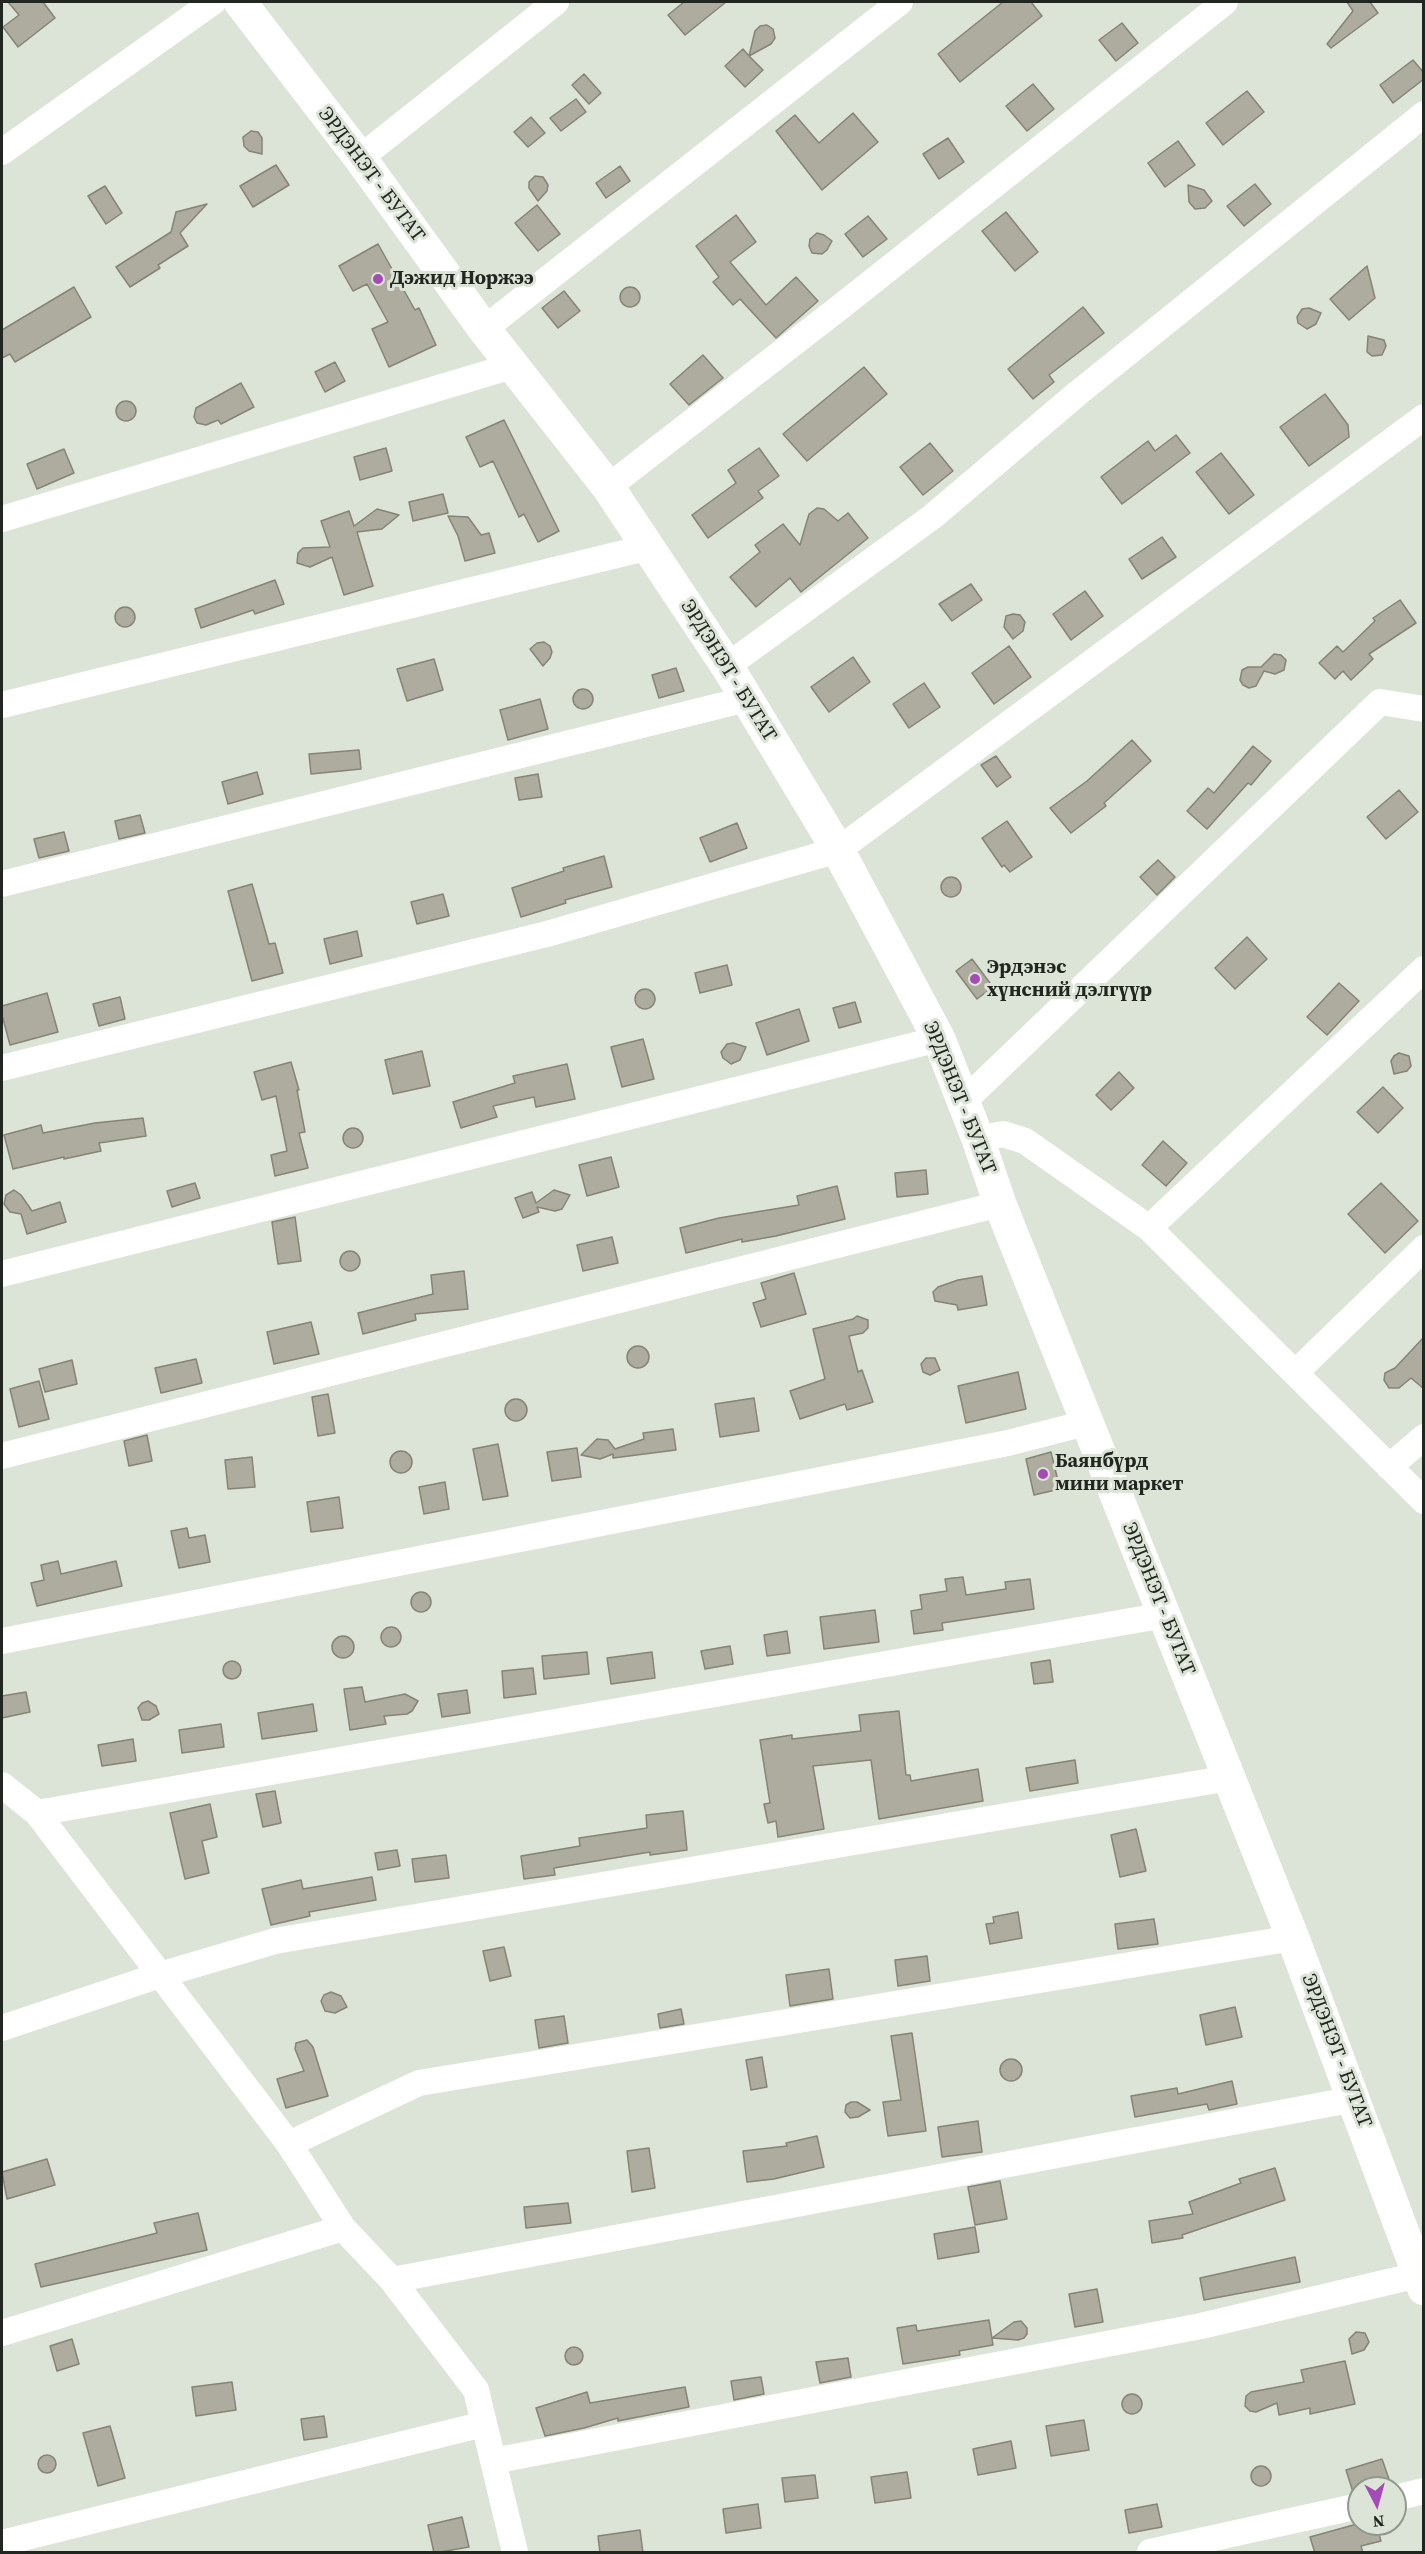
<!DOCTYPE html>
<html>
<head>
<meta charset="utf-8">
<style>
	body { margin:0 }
	#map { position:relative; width:1425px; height:2554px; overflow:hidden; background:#dbe4d6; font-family:"Source Serif 4",serif }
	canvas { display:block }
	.frame { position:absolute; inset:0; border:3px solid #222621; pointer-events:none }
	.north { position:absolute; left:1347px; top:2476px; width:60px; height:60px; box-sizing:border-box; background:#dbe4d6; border:2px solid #91988e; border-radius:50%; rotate:174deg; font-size:16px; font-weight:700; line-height:24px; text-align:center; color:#222621 }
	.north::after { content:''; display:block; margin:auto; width:21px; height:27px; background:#a54bb6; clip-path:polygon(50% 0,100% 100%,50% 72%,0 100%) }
</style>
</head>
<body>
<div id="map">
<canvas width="1425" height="2554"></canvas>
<div class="frame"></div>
<div class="north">N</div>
</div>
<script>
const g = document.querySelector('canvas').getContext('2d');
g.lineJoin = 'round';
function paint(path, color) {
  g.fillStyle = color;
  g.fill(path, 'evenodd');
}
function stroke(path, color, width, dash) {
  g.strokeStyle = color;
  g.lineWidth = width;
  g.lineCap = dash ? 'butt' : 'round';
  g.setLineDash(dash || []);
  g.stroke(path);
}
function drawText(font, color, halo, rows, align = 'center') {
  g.font = font + ' "Source Serif 4",serif';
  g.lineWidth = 6;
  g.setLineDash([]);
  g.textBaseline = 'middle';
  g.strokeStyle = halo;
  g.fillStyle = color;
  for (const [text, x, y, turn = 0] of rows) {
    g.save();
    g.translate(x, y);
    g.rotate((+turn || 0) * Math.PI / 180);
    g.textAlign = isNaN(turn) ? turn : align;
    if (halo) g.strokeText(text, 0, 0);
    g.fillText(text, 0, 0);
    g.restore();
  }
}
const building = new Path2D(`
	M8 2H43L55 18 18 47 3 27 19 15Z
	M684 2H726L685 35 668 15Z
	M1003 2H1031L1042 16 960 82 938 54Z
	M1347 2H1370L1378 13 1331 48 1327 44 1353 11Z
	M1122 23 1138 43 1116 61 1099 40Z
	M767 25 773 29 775 38 771 44 749 56 763 70 745 87 725 66 743 49 749 56 755 31 760 26Z
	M1413 60 1424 73V79L1393 103 1380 85Z
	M584 74 601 93 589 104 572 85Z
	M1033 84 1054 109 1027 131 1006 106Z
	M1247 91 1264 112 1223 145 1206 123Z
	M576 99 586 112 561 131 550 118Z
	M853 113 878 142 822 190 776 131 795 115 819 143Z
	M531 117 545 133 528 147 514 132Z
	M251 131 258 132 262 138V154L249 151 244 146 243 137Z
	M948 138 964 162 939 179 923 154Z
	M1178 141 1195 165 1165 187 1148 163Z
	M276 165 289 185 253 207 240 186Z
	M620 166 630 181 606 198 596 183Z
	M535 176 543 177 548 185 547 191 538 201 529 188V182Z
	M1255 184 1271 204 1244 226 1227 206Z
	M1188 185 1204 190 1212 201 1205 208 1195 209 1189 202Z
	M105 186 122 213 106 224 88 196Z
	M207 204 180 233 188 246 158 265 160 268 130 287 116 267 171 232 176 212Z
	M537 205 560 234 538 251 515 223Z
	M1006 212 1038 252 1015 271 982 231Z
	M736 215 756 242 730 262 766 305 796 277 818 301 776 338 740 299 733 305 713 282 719 277 696 246Z
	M868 216 887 239 863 257 845 234Z
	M817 233 824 235 832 241 827 250 822 254 812 253 809 246 810 239Z
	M378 244 415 310 419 308 436 345 389 367 372 329 388 322 367 284 353 291 339 266Z
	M1367 266 1375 298 1349 320 1330 299Z
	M620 297a10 10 0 1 1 20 0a10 10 0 1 1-20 0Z
	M74 287 91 317 15 362 10 354 2 358V330Z
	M564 291 580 311 558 328 542 308Z
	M1083 307 1104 333 1049 375 1054 382 1033 399 1008 369Z
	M1309 308 1321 313 1316 324 1307 329 1298 323 1297 317 1302 309Z
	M1368 336 1384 340 1386 346 1382 355 1372 356 1367 352Z
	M703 355 723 378 689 405 670 384Z
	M335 362 345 381 325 392 315 372Z
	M864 367 887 394 807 461 783 434Z
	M241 383 254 407 221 424 218 420 206 425 197 423 194 417 196 408Z
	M1325 394 1348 425 1349 437 1309 466 1280 427Z
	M116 411a10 10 0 1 1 20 0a10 10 0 1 1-20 0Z
	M504 420 559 531 538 542 524 514 519 517 493 461 480 467 466 437Z
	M1176 435 1190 453 1122 504 1101 477 1148 441 1155 451Z
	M930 443 953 471 923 495 900 467Z
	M386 448 392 471 360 480 354 457Z
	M759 448 779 476 758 491 763 498 708 538 692 515 736 483 728 470Z
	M64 449 74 473 37 489 27 464Z
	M1221 453 1254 495 1229 514 1196 472Z
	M443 494 448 513 413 521 409 502Z
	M817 508 824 509 838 521 848 513 868 538 801 592 790 578 756 607 730 577 760 552 755 545 783 524 800 545 809 514Z
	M377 509 399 515 382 529 357 532 373 586 344 595 332 557 310 567 297 563 298 553 303 548 330 547 321 521 349 511 354 526Z
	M448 516 468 517 481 535 489 533 495 553 465 561 458 536Z
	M1162 537 1176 557 1142 579 1129 559Z
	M275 580 284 604 255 614 253 610 201 628 195 609Z
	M971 584 982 600 952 621 939 604Z
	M1085 591 1103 616 1071 640 1053 614Z
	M1400 600 1416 623 1369 654 1373 659 1351 680 1343 671 1335 679 1319 663 1337 646 1343 652 1375 621 1373 618Z
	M115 617a10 10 0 1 1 20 0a10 10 0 1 1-20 0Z
	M1013 614 1020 615 1025 622 1023 631 1013 639 1004 627 1006 616Z
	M544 642 550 646 552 652 550 658 543 666 530 649 537 643Z
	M1009 646 1031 677 994 704 972 673Z
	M1274 654 1281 655 1286 660 1284 670 1275 674 1264 671 1256 686 1249 688 1243 685 1240 680 1242 670 1248 667H1261Z
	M853 657 870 682 829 712 811 687Z
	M434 659 443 690 407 701 397 669Z
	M676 668 684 691 659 698 652 675Z
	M924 683 940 707 909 728 893 704Z
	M573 699a10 10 0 1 1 20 0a10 10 0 1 1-20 0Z
	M540 699 548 729 508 740 500 710Z
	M1132 740 1151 761 1104 803 1106 806 1071 833 1050 808 1087 781Z
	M1253 746 1271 761 1251 785 1248 783 1207 829 1187 811 1208 788 1214 793Z
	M359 750 361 769 311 774 309 754Z
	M996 756 1011 777 997 787 981 765Z
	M257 772 263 794 228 804 222 782Z
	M538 774 542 797 519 800 515 778Z
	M1399 790 1418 812 1386 839 1367 817Z
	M140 815 145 833 119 839 115 821Z
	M1007 821 1032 857 1010 872 1004 865 1002 867 982 838Z
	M737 823 747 848 710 862 700 838Z
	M64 832 69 851 39 858 34 839Z
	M604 856 612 887 565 900 566 903 521 917 512 888 564 871 563 868Z
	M1158 860 1175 877 1157 895 1140 877Z
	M941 887a10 10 0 1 1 20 0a10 10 0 1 1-20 0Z
	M252 884 269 944 275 943 283 973 252 981 228 891Z
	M443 894 449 916 417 924 411 902Z
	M357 931 362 956 330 964 324 939Z
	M1247 937 1267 959 1235 989 1215 968Z
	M972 959 993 987 977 999 956 971Z
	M727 965 732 985 700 993 695 973Z
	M1339 983 1359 1001 1327 1035 1307 1017Z
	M635 999a10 10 0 1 1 20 0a10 10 0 1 1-20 0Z
	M47 993 58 1032 10 1045 2 1015V1006Z
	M120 997 125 1019 99 1026 93 1004Z
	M855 1002 861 1022 839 1028 833 1008Z
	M799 1009 809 1041 767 1055 756 1023Z
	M643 1039 654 1079 622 1087 611 1047Z
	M733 1043 746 1047 740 1060 731 1064 723 1058 721 1052 727 1044Z
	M422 1051 430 1086 393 1094 385 1060Z
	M1399 1053 1409 1056 1411 1066 1407 1071 1394 1074 1391 1061 1394 1056Z
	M291 1062 299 1090H297L305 1132 299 1133 308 1168 275 1176 271 1155 287 1151 276 1096 262 1100 254 1072Z
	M567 1064 575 1099 536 1107 534 1097 493 1106 497 1117 461 1128 453 1102 515 1083 513 1076Z
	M1119 1072 1134 1088 1111 1110 1096 1095Z
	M1383 1087 1403 1108 1378 1133 1357 1112Z
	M143 1118 146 1136 99 1143 101 1151 64 1159V1157L13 1169 4 1135 41 1125 43 1133 95 1123Z
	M343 1138a10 10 0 1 1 20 0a10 10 0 1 1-20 0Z
	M1163 1141 1187 1163 1166 1186 1142 1165Z
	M611 1157 619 1187 587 1196 579 1165Z
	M926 1170 928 1194 897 1197 895 1173Z
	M195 1183 200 1198 172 1207 167 1191Z
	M1381 1183 1418 1221 1385 1253 1348 1214Z
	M837 1186 845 1219 776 1236 742 1242V1239L686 1253 680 1228 719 1218 799 1205 797 1196Z
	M14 1190 21 1195 32 1211 60 1202 66 1222 27 1234 21 1214 10 1212 4 1204 6 1195Z
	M554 1190 570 1195 562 1209 555 1211 537 1207 539 1212 523 1218 515 1198 532 1192 536 1203Z
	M295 1217 301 1261 278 1264 272 1222Z
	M612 1237 618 1263 583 1271 577 1245Z
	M340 1261a10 10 0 1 1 20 0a10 10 0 1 1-20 0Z
	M464 1271 468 1309 415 1314 416 1320 363 1334 358 1313 433 1294 431 1275Z
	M794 1273 806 1314 761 1327 753 1303 766 1299 761 1283Z
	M982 1276 987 1305 958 1310 957 1305 935 1301 933 1292 938 1287 958 1280Z
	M857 1316 868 1320V1328L863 1333 849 1336 858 1372 862 1370 873 1402 847 1410 845 1404 800 1419 790 1391 825 1379 813 1329 853 1319Z
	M311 1322 319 1354 274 1364 267 1332Z
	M1424 1337V1389L1411 1378 1399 1388H1389L1384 1380 1385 1373 1395 1368Z
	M627 1357a11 11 0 1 1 22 0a11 11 0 1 1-22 0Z
	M926 1358H935L940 1370 930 1375 923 1372 921 1364Z
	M196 1359 202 1383 161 1393 155 1368Z
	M72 1360 77 1384 45 1392 39 1369Z
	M1018 1372 1026 1409 966 1423 958 1386Z
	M39 1381 49 1419 19 1427 10 1389Z
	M328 1394 335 1433 318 1436 312 1397Z
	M754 1398 759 1431 720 1437 715 1404Z
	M505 1410a11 11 0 1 1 22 0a11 11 0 1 1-22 0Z
	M673 1429 676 1450 613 1458V1454L600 1459 581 1455 597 1439 608 1440 615 1449 644 1439 643 1433Z
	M147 1435 152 1461 129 1466 124 1441Z
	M498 1444 508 1496 483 1500 473 1449Z
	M577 1448 581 1477 552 1481 547 1452Z
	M390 1462a11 11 0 1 1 22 0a11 11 0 1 1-22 0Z
	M1051 1452 1060 1489 1034 1495 1026 1459Z
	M252 1457 255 1487 228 1489 225 1460Z
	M445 1482 449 1509 424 1514 419 1487Z
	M339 1497 343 1528 311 1532 307 1502Z
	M187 1528 189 1538 205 1535 210 1562 179 1568 171 1531Z
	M58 1561 61 1574 116 1561 122 1586 37 1606 31 1583 44 1580 41 1565Z
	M963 1577 966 1595 1006 1589 1005 1582 1030 1579 1034 1609 942 1623 943 1630 914 1634 911 1611 922 1609 920 1595 947 1591 945 1579Z
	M411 1602a10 10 0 1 1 20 0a10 10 0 1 1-20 0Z
	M875 1610 879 1642 824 1649 820 1617Z
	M381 1637a10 10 0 1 1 20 0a10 10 0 1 1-20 0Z
	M787 1631 790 1653 767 1656 764 1635Z
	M332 1647a11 11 0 1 1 22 0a11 11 0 1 1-22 0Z
	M730 1646 733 1664 705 1669 701 1651Z
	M587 1652 589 1674 544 1679 542 1656Z
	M652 1652 655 1678 611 1684 607 1658Z
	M1050 1660 1053 1682 1034 1684 1031 1663Z
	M223 1670a9 9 0 1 1 18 0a9 9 0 1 1-18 0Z
	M533 1668 536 1694 504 1698 502 1671Z
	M362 1687 365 1702 405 1694 418 1701 412 1711 407 1714 384 1716 386 1724 350 1730 344 1689Z
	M467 1690 470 1713 442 1717 438 1694Z
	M26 1692 30 1712 2 1718V1696Z
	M148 1701 156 1706 159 1714 149 1720H142L138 1708 142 1703Z
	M313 1704 317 1731 262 1739 258 1713Z
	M899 1711 906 1775H910L911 1781 978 1769 983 1801 879 1819 871 1760 813 1766 824 1829 778 1837 776 1821 768 1823 764 1804 770 1803 760 1740 792 1735V1739L861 1731 859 1715Z
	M221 1724 224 1747 182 1753 179 1730Z
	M133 1739 136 1761 102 1766 98 1745Z
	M1075 1760 1078 1783 1030 1791 1026 1768Z
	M275 1791 281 1823 263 1827 256 1794Z
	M210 1804 217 1837 202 1841 209 1873 185 1879 170 1813Z
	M683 1811 687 1850 650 1855V1852L554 1868 555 1875 524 1879 521 1856 580 1846 579 1838 647 1828 646 1815Z
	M1136 1829 1146 1871 1120 1877 1111 1835Z
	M397 1850 400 1866 378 1870 375 1853Z
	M446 1855 449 1878 415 1882 412 1859Z
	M372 1877 376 1900 309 1912 310 1916 271 1925 262 1889 301 1880 303 1889Z
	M1018 1912 1022 1938 990 1944 986 1924 994 1923 993 1917Z
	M1154 1919 1158 1944 1118 1949 1115 1924Z
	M504 1947 511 1976 490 1981 483 1951Z
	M927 1956 930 1981 898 1986 895 1960Z
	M829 1969 833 1999 790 2006 786 1975Z
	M331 1992 341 1996 347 2007 335 2013 325 2011 321 2001 324 1995Z
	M1235 2007 1242 2037 1206 2045 1200 2015Z
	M681 2009 684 2024 660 2028 658 2014Z
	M564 2016 568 2043 539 2048 535 2020Z
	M912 2033 926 2131 888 2136 883 2102 901 2100 891 2036Z
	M307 2040 313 2047 328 2096 286 2108 277 2079 304 2071 295 2049 296 2043Z
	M762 2057 767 2087 751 2090 746 2060Z
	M1000 2070a11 11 0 1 1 22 0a11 11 0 1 1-22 0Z
	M1232 2081 1237 2104 1209 2110 1207 2104 1135 2117 1131 2096 1177 2088 1178 2094Z
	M851 2102H857L870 2110 858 2117 850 2118 845 2112 846 2105Z
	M978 2121 982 2152 942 2157 938 2127Z
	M817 2136 824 2167 774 2179 747 2182 743 2151 787 2146 786 2143Z
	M649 2148 655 2188 632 2192 627 2151Z
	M47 2159 55 2185 7 2199 2 2172Z
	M1275 2168 1285 2200 1182 2235 1183 2238 1152 2243 1149 2221 1193 2214 1189 2202 1241 2183 1239 2179Z
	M1000 2181 1007 2219 975 2225 968 2187Z
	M568 2203 571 2223 526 2228 524 2207Z
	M198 2213 207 2250 41 2287 35 2264 157 2233 154 2223Z
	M975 2227 979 2252 938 2259 934 2234Z
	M1295 2257 1300 2282 1204 2300 1200 2278Z
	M1097 2289 1103 2322 1075 2327 1069 2294Z
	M989 2320 993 2345 959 2351 960 2355 903 2364 897 2328 916 2325 917 2331Z
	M1021 2321 1027 2328V2334L1024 2338 1018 2340 992 2338 1014 2322Z
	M1356 2332 1365 2333 1369 2342 1364 2350 1352 2354 1349 2339Z
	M72 2339 79 2364 57 2371 50 2346Z
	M565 2356a9 9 0 1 1 18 0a9 9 0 1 1-18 0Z
	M848 2358 851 2377 820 2383 816 2362Z
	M1345 2361 1355 2404 1310 2414V2408L1279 2415 1277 2403 1256 2412 1250 2411 1245 2406 1246 2396 1251 2392 1304 2382 1301 2370Z
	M761 2377 764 2394 734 2400 731 2381Z
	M232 2382 236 2410 196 2416 192 2387Z
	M685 2387 689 2407 618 2421V2418L584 2428 545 2436 536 2408 587 2392 590 2403Z
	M1122 2404a10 10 0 1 1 20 0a10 10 0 1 1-20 0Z
	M324 2416 327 2437 304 2440 301 2419Z
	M1084 2420 1089 2450 1051 2456 1046 2426Z
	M110 2426 125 2478 98 2486 83 2433Z
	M1011 2441 1016 2468 978 2475 973 2449Z
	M38 2464a9 9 0 1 1 18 0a9 9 0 1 1-18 0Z
	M1382 2459 1390 2482 1370 2488H1359V2491L1353 2492 1346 2470Z
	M1251 2476a10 10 0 1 1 20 0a10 10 0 1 1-20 0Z
	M907 2472 911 2498 875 2503 871 2477Z
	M815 2475 818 2498 785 2502 782 2478Z
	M758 2504 761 2528 726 2533 723 2509Z
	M1157 2504 1162 2527 1129 2533 1125 2510Z
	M462 2517 469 2547 434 2553 428 2525Z
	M1357 2524H1376L1381 2541 1361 2546 1363 2553H1315L1310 2537Z
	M640 2530 643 2553H600L598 2536Z`);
paint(building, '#aeac9e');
stroke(building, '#868476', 1.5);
stroke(new Path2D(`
	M2 152 213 2
	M360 158 556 2
	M484 329 900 2
	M608 487 839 308 1225 2
	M2 519 512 366
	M727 666 932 517 1078 393 1424 114
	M2 705 649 547
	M2 884 747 699
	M2 1068 547 934 838 850 1424 417
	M964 1101 1380 702 1424 709
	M978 1139 1003 1134 1025 1141 1149 1228 1424 1501
	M1149 1228 1424 969
	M2 1274 939 1039
	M1295 1373 1424 1248
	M2 1456 1000 1204
	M1389 1467 1424 1437
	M2 1641 1008 1443 1086 1423
	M2 1785 37 1813 289 2144 343 2228 392 2280 476 2390 515 2552
	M37 1813 1165 1615
	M2 2028 160 1975 275 1941 1229 1778
	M289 2144 419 2083 1293 1938
	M392 2280 1355 2099
	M2 2333 343 2228
	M493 2461 1201 2326 1418 2275
	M1395 2498 1424 2491
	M2 2543 484 2424
	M1150 2552 1359 2506`), '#fff', 26);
stroke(new Path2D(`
	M240 2 360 158 484 329 608 487 727 666 838 850 939 1039 978 1139 1000 1204 1293 1938 1424 2289`), '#fff', 33);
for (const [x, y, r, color] of [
	[378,279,6,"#a54bb6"],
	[975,979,6,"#a54bb6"],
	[1043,1474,6,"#a54bb6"]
]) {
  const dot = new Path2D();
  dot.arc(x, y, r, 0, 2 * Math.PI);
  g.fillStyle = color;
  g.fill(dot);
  stroke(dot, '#dbe4d6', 2);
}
drawText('20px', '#222621', '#dbe4d6', [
	["ЭРДЭНЭТ - БУГАТ",371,175,53],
	["ЭРДЭНЭТ - БУГАТ",728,671,58],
	["ЭРДЭНЭТ - БУГАТ",959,1098,68],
	["ЭРДЭНЭТ - БУГАТ",1158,1599,68],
	["ЭРДЭНЭТ - БУГАТ",1336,2051,69]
]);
drawText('bold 20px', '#222621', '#dbe4d6', [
	["Дэжид Норжээ",390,279],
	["Эрдэнэс",987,968],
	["хүнсний дэлгүүр",987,991],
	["Баянбүрд",1055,1462],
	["мини маркет",1055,1485]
], 'left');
</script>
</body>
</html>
